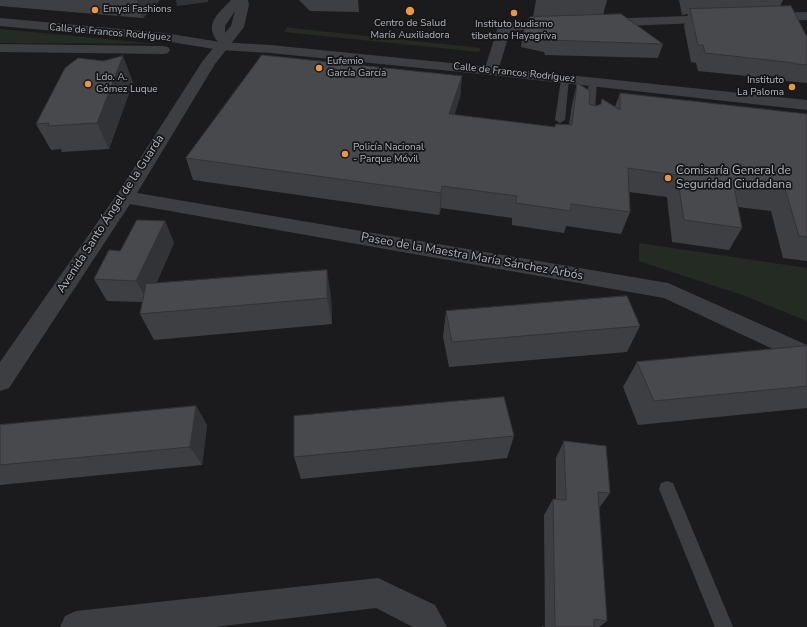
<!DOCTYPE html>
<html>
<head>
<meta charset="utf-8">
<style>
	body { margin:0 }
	canvas { display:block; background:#1b1b1d }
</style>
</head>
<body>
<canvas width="807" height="627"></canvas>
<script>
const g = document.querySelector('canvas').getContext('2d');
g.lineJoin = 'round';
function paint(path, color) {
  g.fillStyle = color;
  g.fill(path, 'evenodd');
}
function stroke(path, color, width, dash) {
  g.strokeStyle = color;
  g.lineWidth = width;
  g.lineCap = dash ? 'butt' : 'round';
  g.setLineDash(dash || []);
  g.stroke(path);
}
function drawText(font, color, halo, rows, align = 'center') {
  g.font = font + ' "Nunito Sans",sans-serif';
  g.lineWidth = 3.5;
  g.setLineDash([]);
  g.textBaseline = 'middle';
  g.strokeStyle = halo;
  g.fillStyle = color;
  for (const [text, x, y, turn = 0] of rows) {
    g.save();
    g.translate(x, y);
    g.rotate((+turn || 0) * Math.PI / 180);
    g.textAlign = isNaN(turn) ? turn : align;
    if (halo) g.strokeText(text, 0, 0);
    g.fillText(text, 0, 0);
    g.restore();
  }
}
paint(new Path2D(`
	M287 27 291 28 481 48 479 52 284 32Z
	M0 29 158 44 0 43Z
	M639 243 807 268V321L745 296 639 261Z`), '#232b23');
paint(new Path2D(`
	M565 76 569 79 565 120 560 123 555 120 561 79Z
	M593 79 597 82 594 122 589 125 584 122 589 82Z
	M667 481 673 483 733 627H715L659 489 661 483Z`), '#3c3e42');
paint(new Path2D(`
	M231 0H248L249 5 244 27 215 64 137 193 668 283 807 345V365L664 298 130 204 9 388 0 391V362L118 193 202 62 218 42C203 24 219 13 231 0ZM235 11 231 26 225 33V26Z
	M807 12V20L766 21 760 17 766 13Z
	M716 15 722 19 721 22 602 27 595 23 602 19Z
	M556 20 563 24 561 27 510 31 498 71 496 74H486L484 71 499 24Z
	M378 578 435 605 447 627H413L376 608 215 627H60L65 616 76 611Z`), '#3c3e42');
paint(new Path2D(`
	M0 18 165 33 220 42 270 45 491 67 807 100V110L491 75 270 53 220 50 165 41 0 26Z
	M0 44 163 46 168 47 170 50 168 53 163 54 0 52Z`), '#3c3e42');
paint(new Path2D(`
	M0 0H160L143 18 0 6Z
	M299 0H358L359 12 310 11Z
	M536 0H607L603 15 663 44 658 58 545 55 544 52 521 47 523 33 533 17Z
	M679 0H783L780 6 807 37V83L786 81V80L698 71 696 63 691 62 684 26 688 14 682 15Z
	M462 76 460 97 454 115 555 127 569 125 572 105 577 83 589 104 596 106 601 104 602 99 615 107 620 93 807 114V261L783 258 771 211 738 207 742 228 729 250 672 242 667 197 629 192 630 212 621 234 566 226 564 233 512 225V218L441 208 439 215 193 180 186 158Z
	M133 82 109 149 62 152 61 149 51 150 36 124Z
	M165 221 174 243 156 284 331 297 332 324 154 340 140 314 142 302 107 301 94 279Z
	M446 311 640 326 627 352 449 367 443 337Z
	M807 346V408L638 425 623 387 637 362Z
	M196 406 207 425 202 465 0 485V425Z
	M514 436 507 458 301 479 294 457Z
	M564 441 610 493 599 508 607 621 599 627H542V626L545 627 544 515 553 499H556V458Z`), '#3e3f42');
paint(new Path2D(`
	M137 0H160L143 18Z
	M176 0H208V2L177 6Z
	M123 56 133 82 109 149 97 123Z
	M462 76 460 97 448 136 449 114Z
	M442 186 441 208 439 215 441 193Z
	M165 221 174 243 148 302 136 281Z
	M327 270 331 297 332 324 327 298Z
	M196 406 207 425 202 465 190 447Z`), '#323336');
const building = new Path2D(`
	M791 6 807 37V65L796 64 795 63 705 53 703 45H698L690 9Z
	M621 14 663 44 547 40V38L523 33 530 17Z
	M262 55 462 76 449 114 555 127 556 124 572 125 577 83 590 91 589 104 596 106 601 104 602 99 620 110V93L807 114V237L799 236 785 189 733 182 742 228 684 220 677 175 628 168 630 212 571 204V211L516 203 517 196 442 186 441 193 186 158Z
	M123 56 97 123 48 126 49 123 36 124 65 68 78 58 103 61Z
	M137 220 165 221 136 281 94 279 109 250 120 251Z
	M327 270V298L140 314 146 284Z
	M627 296 640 326 452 342 446 311Z
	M807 346V386L654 401 637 362Z
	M504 397 514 436 294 457V416Z
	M196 406 190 447 0 465V425Z
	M564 441 606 446 610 493 598 492 607 621 594 619V627H555L553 499 566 500Z`);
paint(building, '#48494d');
stroke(building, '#323336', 1);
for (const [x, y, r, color] of [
	[95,10,4,"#eb9645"],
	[410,11,5,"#eb9645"],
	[514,13,4,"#eb9645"],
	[319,68,4,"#eb9645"],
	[88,84,4,"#eb9645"],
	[792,87,4,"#eb9645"],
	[345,154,4,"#eb9645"],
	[668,178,4,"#eb9645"]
]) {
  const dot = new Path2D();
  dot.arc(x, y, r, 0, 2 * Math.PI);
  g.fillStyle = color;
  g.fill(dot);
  stroke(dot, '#161618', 1.5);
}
drawText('10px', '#aeb5bc', '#161618', [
	["Emysi Fashions",103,10],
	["Centro de Salud",410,24,"center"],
	["María Auxiliadora",410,36,"center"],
	["Instituto budismo",514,25,"center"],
	["tibetano Hayagriva",514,37,"center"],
	["Eufemio",327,62],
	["García García",327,74],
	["Ldo. A.",96,78],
	["Gómez Luque",96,90],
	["Instituto",784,81,"right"],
	["La Paloma",784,93,"right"],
	["Policía Nacional",353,148],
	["- Parque Móvil",353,160]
], 'left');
drawText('10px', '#aeb5bc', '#161618', [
	["Calle de Francos Rodríguez",110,33,5],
	["Calle de Francos Rodríguez",514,73,6]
]);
drawText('12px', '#aeb5bc', '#161618', [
	["Comisaría General de",676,171],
	["Seguridad Ciudadana",676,185]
], 'left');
drawText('12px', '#aeb5bc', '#161618', [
	["Avenida Santo Ángel de la Guarda",111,214,-57],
	["Paseo de la Maestra María Sánchez Arbós",472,257,10]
]);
</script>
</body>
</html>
